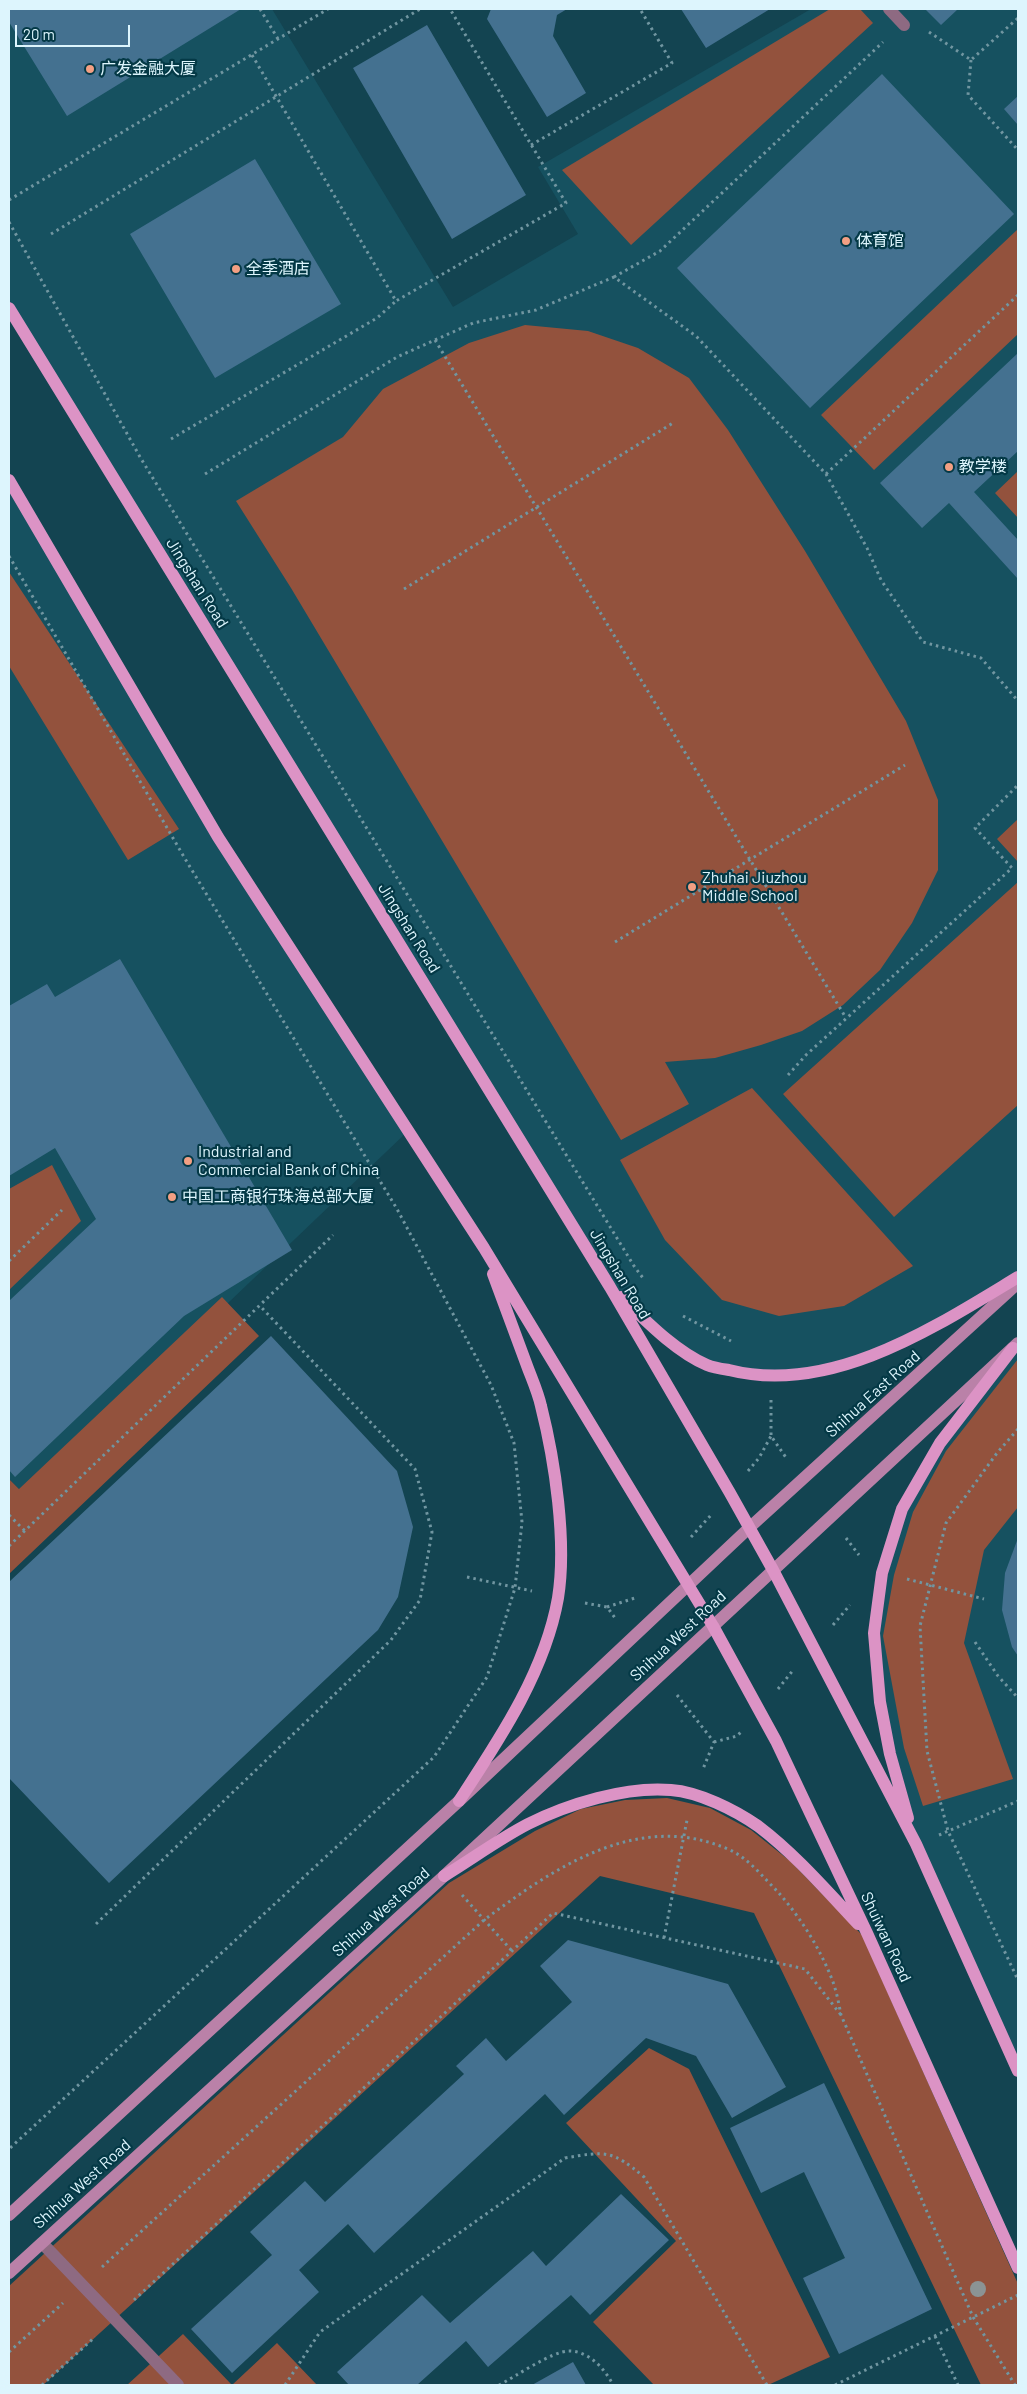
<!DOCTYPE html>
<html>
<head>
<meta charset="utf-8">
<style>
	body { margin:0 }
	#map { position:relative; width:1027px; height:2394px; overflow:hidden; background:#134451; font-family:Barlow,sans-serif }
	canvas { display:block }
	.frame { position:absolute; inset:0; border:10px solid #ddf5fd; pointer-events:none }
	.scale { position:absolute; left:15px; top:25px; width:115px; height:22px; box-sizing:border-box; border:2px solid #ddf5fd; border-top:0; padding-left:6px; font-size:15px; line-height:18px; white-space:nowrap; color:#ddf5fd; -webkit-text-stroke:4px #043946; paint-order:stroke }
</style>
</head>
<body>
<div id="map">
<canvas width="1027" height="2394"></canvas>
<div class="frame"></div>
<div class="scale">20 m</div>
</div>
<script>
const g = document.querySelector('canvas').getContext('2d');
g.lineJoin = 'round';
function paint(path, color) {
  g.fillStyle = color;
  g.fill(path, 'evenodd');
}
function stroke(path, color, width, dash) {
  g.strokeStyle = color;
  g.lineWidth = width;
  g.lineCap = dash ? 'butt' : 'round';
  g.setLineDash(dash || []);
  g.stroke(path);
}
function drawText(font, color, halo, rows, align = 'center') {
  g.font = font + ' Barlow,"Noto Sans SC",sans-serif';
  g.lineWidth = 4.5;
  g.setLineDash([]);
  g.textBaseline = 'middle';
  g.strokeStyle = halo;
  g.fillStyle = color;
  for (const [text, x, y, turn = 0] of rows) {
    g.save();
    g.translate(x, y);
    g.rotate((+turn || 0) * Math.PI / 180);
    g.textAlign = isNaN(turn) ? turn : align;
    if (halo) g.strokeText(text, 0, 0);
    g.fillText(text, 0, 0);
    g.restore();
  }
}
paint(new Path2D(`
	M9 9H272L453 307 578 234 538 167 811 9H1018V1277L925 1332 798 1374 707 1364 611 1287 9 306Z
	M9 481 218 838 408 1131 26 1496 9 1479Z
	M1018 1343V2070L916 1844 891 1753 875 1633 903 1509 941 1443Z`), '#165160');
paint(new Path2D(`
	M830 9H860L873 23 631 245 562 170Z
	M1018 229V334L874 470 821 415Z
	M525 325 588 331 638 348 689 378 728 430 805 551 906 721 938 800V870L912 923 880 970 843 1005 802 1031 761 1045 715 1058 665 1062 689 1104 621 1140 291 588 236 501 343 437 383 389 469 343Z
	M1018 471V518L995 493Z
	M9 572 179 829 128 860 9 666Z
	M1018 819V862L997 839Z
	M1018 882V1105L894 1217 783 1094Z
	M752 1088 913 1266 844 1306 779 1316 722 1300 665 1240 620 1160Z
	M52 1165 81 1221 9 1290V1189Z
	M222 1297 259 1336 9 1574V1479L19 1489Z
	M1018 1359V1507L984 1550 964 1643 1013 1779 923 1806 904 1748 883 1636 894 1575 913 1512 946 1451Z
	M667 1798 710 1808 751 1830 790 1861 862 1935 1018 2284V2385H981L754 1913 600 1876 43 2385H9V2286L449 1883 535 1831 581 1809 625 1800Z
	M649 2048 689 2069 830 2357 768 2385H654L593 2322 676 2241 566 2123Z
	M183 2334 232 2385 277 2343 317 2385H127Z`), '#93523d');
paint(new Path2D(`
	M9 9H241L67 116 9 22Z
	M491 9H567L557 15 553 36 586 93 547 117 487 19Z
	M681 9H770L706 48Z
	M925 9H958L941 25Z
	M427 25 526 195 452 239 353 68Z
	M882 74 1014 214 810 408 677 268Z
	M1018 96V125L1004 109Z
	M255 159 341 304 215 378 130 234Z
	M1018 353V451L974 492 1018 540V579L949 503 922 528 880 483Z
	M120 959 292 1250 184 1316 15 1477 9 1470V1301L96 1219 55 1148 9 1176V1006L47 984 55 997Z
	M271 1336 397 1471 413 1527 398 1597 378 1630 109 1883 9 1778V1582Z
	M1018 1538V1656L1012 1647 1002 1610 1005 1573Z
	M568 1940 728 1984 786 2087 732 2118 696 2056 646 2038 564 2115 545 2094 374 2253 348 2224 299 2270 319 2292 232 2373 191 2329 272 2255 250 2232 305 2181 325 2202 464 2074 456 2066 486 2038 506 2061 572 2002 540 1966Z
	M824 2083 932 2309 839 2354 803 2278 845 2258 804 2172 761 2193 730 2128Z
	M621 2194 669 2240 590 2315 571 2295 488 2367 466 2341 417 2385H349L337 2372 422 2295 450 2323 533 2251 546 2266Z
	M573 2362 586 2385H532Z`), '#447190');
stroke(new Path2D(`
	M260 9 278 39
	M929 32 971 60 1018 18
	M252 55 396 301 566 203 450 9
	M971 60 968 95 1018 150
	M531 145 672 63 640 9
	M9 200 328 9
	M9 222 140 457 634 1266 643 1278
	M51 234 420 9
	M614 277 660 251 883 42
	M435 340 846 1018
	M171 439 377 318 396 301
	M205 474 397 357 473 323 536 310 614 277 696 336 826 474 867 548 881 580 923 642 981 658 1018 701
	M826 474 1018 295
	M9 556 184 857 397 1209 491 1385 514 1443 522 1522 515 1588 487 1677 434 1757 9 2149
	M404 589 673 423
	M615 942 905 765
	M788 1075 806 1055 1012 868 975 828 1018 785
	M9 1261 62 1210
	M683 1316 731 1341
	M771 1400V1436L787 1459
	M1018 1429 997 1453 946 1523 920 1626 927 1751 948 1831 1018 1980
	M748 1471 759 1458 771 1436
	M9 1515 25 1531
	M691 1537 712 1514
	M846 1538 859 1555
	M9 1546 333 1235
	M467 1577 532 1591
	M907 1579 984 1599
	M585 1603 607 1607 615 1618
	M607 1607 635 1598
	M833 1625 850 1605
	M975 1642 998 1676 1018 1698
	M778 1689 794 1669
	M677 1695 714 1742 703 1769
	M714 1742 737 1736 741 1732
	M939 1835 1018 1801
	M462 1895 512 1951
	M96 1924 391 1640 420 1600 432 1532 415 1469 260 1306
	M664 1938 687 1820
	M102 2267 484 1920C554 1868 639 1809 730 1850 748 1858 764 1878 778 1892 801 1918 821 1950 833 1982 837 1993 839 2005 841 2015L973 2317 1015 2385
	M134 2300 553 1913 805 1969 841 2015
	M935 2336 958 2385
	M9 2352 63 2303
	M42 2385 95 2337
	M285 2385 320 2332 565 2158C606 2151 612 2150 644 2177L767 2385
	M499 2385C515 2377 552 2351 569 2351 589 2351 605 2369 613 2385
	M835 2385 1018 2295`), '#7196a1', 3, [2.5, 4]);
stroke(new Path2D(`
	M889 9 904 25
	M42 2243 178 2385`), '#8e6a82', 12);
stroke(new Path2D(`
	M9 2215 459 1801 749 1528 1018 1283
	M9 2273 444 1876 1018 1343`), '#ba81a8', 12);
stroke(new Path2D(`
	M9 308 610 1287 730 1493 773 1570 916 1844 1018 2071
	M9 480 218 837 484 1248 713 1626 776 1741 867 1933 1018 2268
	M621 1297C645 1320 676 1352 707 1365 714 1368 722 1369 729 1370 831 1396 935 1327 1018 1277
	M459 1801C499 1740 545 1672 558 1598 567 1542 555 1461 541 1406 538 1392 531 1377 526 1363 515 1334 504 1304 493 1274
	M908 1818 890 1754 880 1702 874 1633 882 1573 902 1509 940 1443 1013 1348
	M444 1876C472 1859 499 1839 528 1824 568 1804 626 1786 671 1790 699 1792 735 1810 758 1826 795 1854 826 1890 858 1924`), '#dc93c5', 12);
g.fillStyle = '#8b9394';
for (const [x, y] of [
	[978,2289]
]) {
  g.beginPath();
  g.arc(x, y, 8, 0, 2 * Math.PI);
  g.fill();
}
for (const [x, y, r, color] of [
	[90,69,5,"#f39f83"],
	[846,241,5,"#f39f83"],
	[236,269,5,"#f39f83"],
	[949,467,5,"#f39f83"],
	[692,887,5,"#f39f83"],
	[188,1161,5,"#f39f83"],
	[172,1197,5,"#f39f83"]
]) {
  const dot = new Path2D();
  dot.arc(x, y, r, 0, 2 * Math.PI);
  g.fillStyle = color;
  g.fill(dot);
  stroke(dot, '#043946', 2);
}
drawText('16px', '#ddf5fd', '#043946', [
	["广发金融大厦",100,69],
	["体育馆",856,241],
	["全季酒店",246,269],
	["教学楼",959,467],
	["Zhuhai Jiuzhou",702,878],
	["Middle School",702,896],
	["Industrial and",198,1152],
	["Commercial Bank of China",198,1170],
	["中国工商银行珠海总部大厦",182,1197]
], 'left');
drawText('16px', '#ddf5fd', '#043946', [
	["Jingshan Road",197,583,58],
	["Jingshan Road",409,928,58],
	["Jingshan Road",620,1274,59],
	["Shihua East Road",873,1394,-42],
	["Shihua West Road",678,1636,-43],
	["Shihua West Road",381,1912,-42],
	["Shuiwan Road",886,1937,65],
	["Shihua West Road",82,2184,-42]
]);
</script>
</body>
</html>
